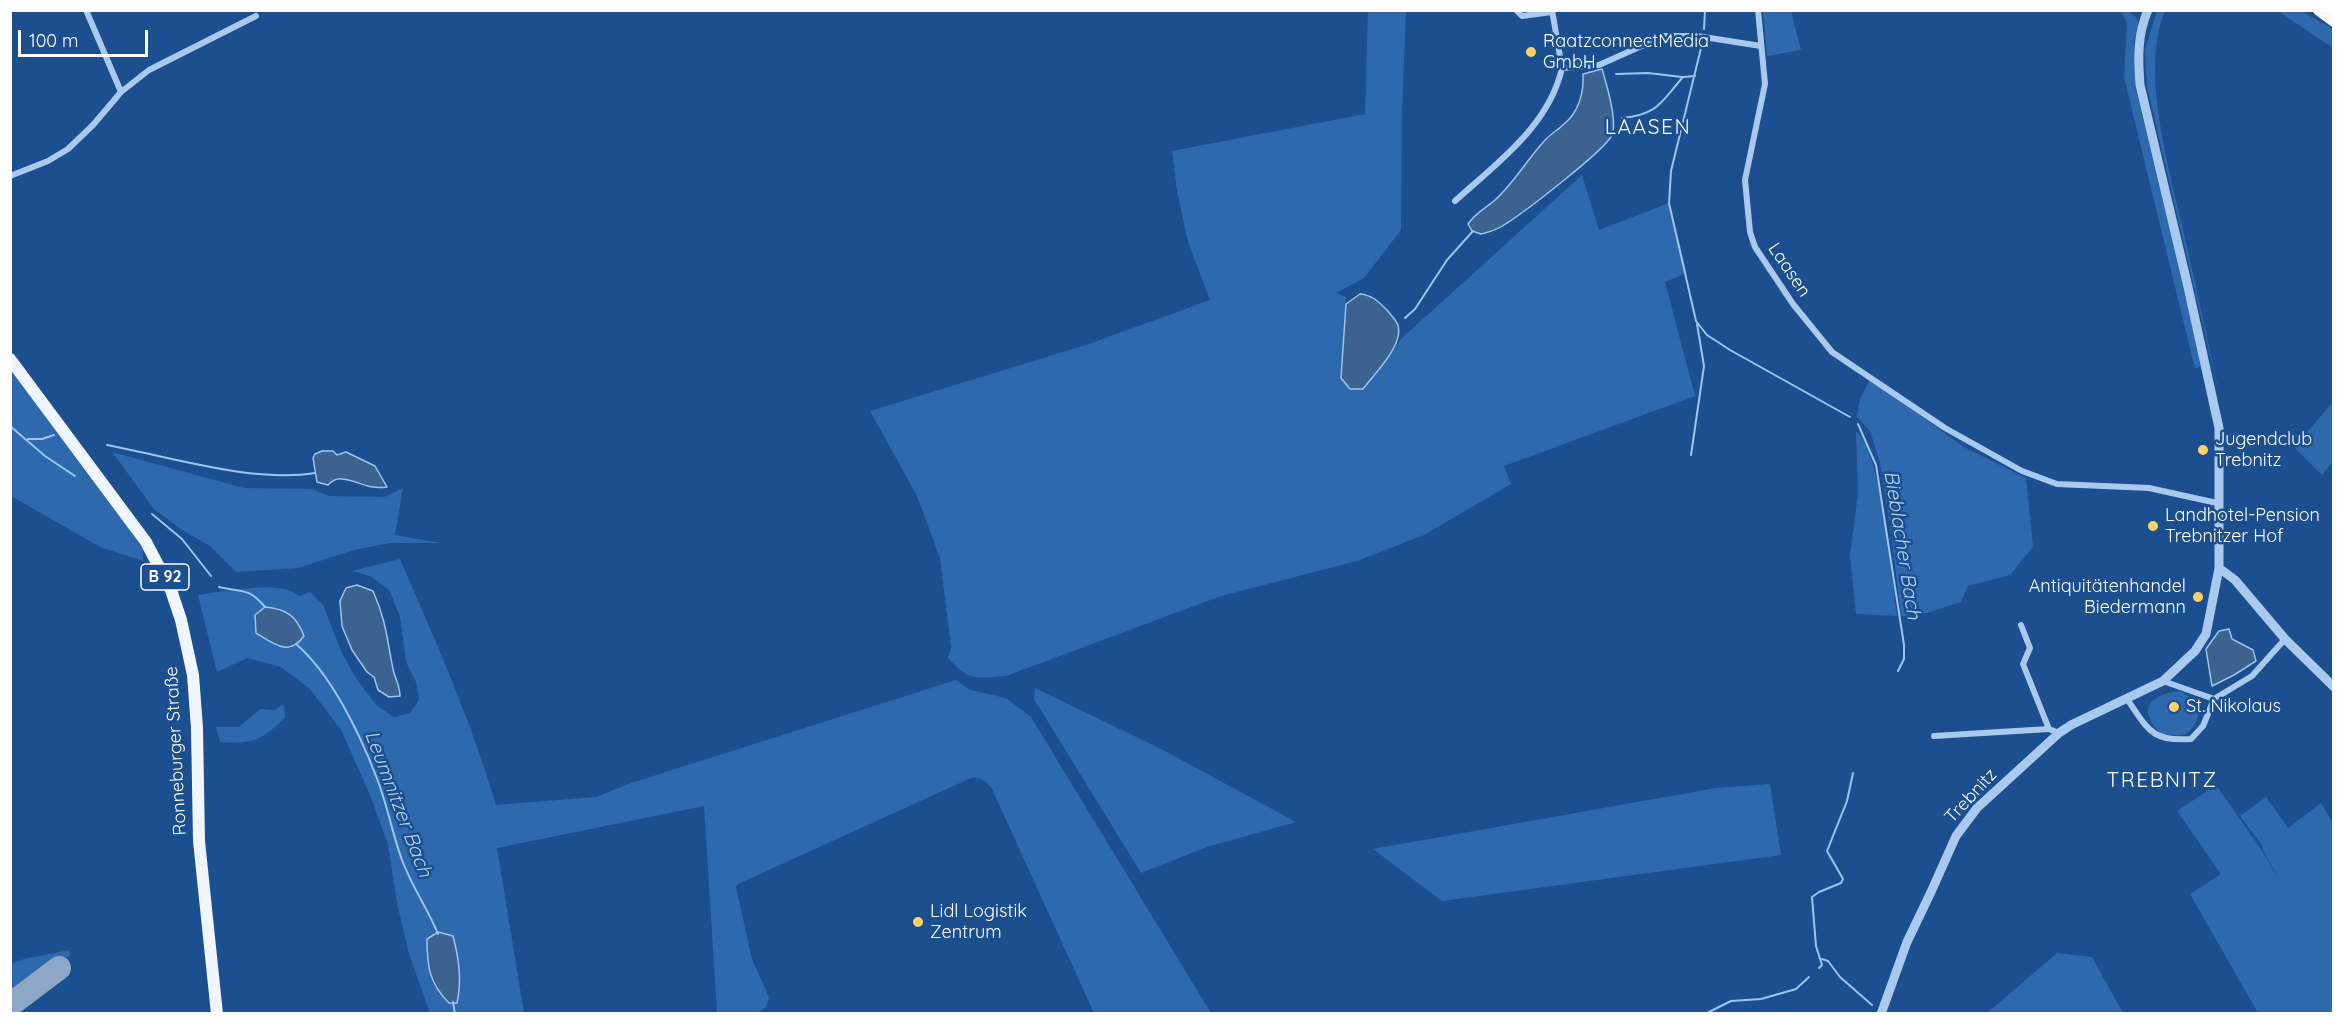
<!DOCTYPE html>
<html>
<head>
<meta charset="utf-8">
<style>
	body { margin:0 }
	#map { position:relative; width:2344px; height:1024px; overflow:hidden; background:#1b4f8f; font-family:Quicksand,sans-serif }
	canvas { display:block }
	.frame { position:absolute; inset:0; border:12px solid #fff; pointer-events:none }
	.scale { position:absolute; left:18px; top:30px; width:130px; height:27px; box-sizing:border-box; border:3px solid #fff; border-top:0; padding-left:8px; font-size:18px; line-height:21px; white-space:nowrap; color:#fff; -webkit-text-stroke:4px #1b4f8f; paint-order:stroke }
</style>
</head>
<body>
<div id="map">
<canvas width="2344" height="1024"></canvas>
<div class="frame"></div>
<div class="scale">100 m</div>
</div>
<script>
const g = document.querySelector('canvas').getContext('2d');
g.lineJoin = 'round';
function paint(path, color) {
  g.fillStyle = color;
  g.fill(path, 'evenodd');
}
function stroke(path, color, width, dash) {
  g.strokeStyle = color;
  g.lineWidth = width;
  g.lineCap = dash ? 'butt' : 'round';
  g.setLineDash(dash || []);
  g.stroke(path);
}
function drawText(font, color, halo, rows, align = 'center') {
  g.font = font + ' Quicksand,sans-serif';
  g.lineWidth = 5;
  g.setLineDash([]);
  g.textBaseline = 'middle';
  g.strokeStyle = halo;
  g.fillStyle = color;
  for (const [text, x, y, turn = 0] of rows) {
    g.save();
    g.translate(x, y);
    g.rotate((+turn || 0) * Math.PI / 180);
    g.textAlign = isNaN(turn) ? turn : align;
    if (halo) g.strokeText(text, 0, 0);
    g.fillText(text, 0, 0);
    g.restore();
  }
}
paint(new Path2D(`
	M1368 11H1406L1402 113 1401 230 1364 278 1336 293 1346 297 1341 377 1363 389 1402 338 1582 175 1599 230 1669 203 1687 273 1665 282 1695 396 1504 466 1511 484 1424 535 1357 561 1221 596 1006 676C975 678 970 682 948 658L951 647 940 558 917 496 870 411 1089 344 1210 300 1188 242 1177 191 1172 151 1365 114Z
	M1763 11H1791L1801 50 1767 56Z
	M2121 11H2128L2137 18 2138 23 2134 42 2135 85 2202 365 2195 369 2124 77 2127 23Z
	M2157 11H2165C2139 71 2171 175 2185 238 2197 292 2209 345 2220 398L2147 86 2145 49Z
	M2278 11H2301L2333 29V48Z
	M10 365 121 516 143 550V561L100 547 11 496Z
	M1869 381 1891 394 1964 447 2026 478 2033 547 2010 575 1968 586 1961 602 1915 617 1901 616 1891 531 1880 463 1870 431 1857 417 1860 399Z
	M2333 402V461L2322 475 2294 447Z
	M1856 431C1881 450 1892 580 1897 616L1856 614 1850 555 1858 493Z
	M112 452 244 488 312 489 329 496 384 497 403 488 395 535 441 543H390L354 550 298 568 236 572 210 546 185 532 154 509Z
	M400 559C435 640 471 720 496 805L596 797 631 783 956 680 970 690 1006 698 1031 717 1211 1013H1094L992 789C986 781 981 777 971 778L738 884 736 887 752 959 769 997 766 1007 757 1013H717L704 806 497 848 524 1013H430L409 954 397 903 388 844 370 795 341 730 310 689 281 667 247 658 217 672 198 595C220 592 283 579 299 596L310 592 323 605 342 653 356 678 376 705 394 717 410 713 419 700 416 682 406 662 400 616 389 590 370 576 352 571ZM256 633 304 635C289 657 274 644 256 633Z
	M1035 688 1165 751 1296 822 1207 847 1141 873 1034 699Z
	M2179 691C2193 697 2204 708 2195 724 2193 728 2190 732 2185 734 2179 737 2168 734 2161 734 2137 710 2148 695 2179 691Z
	M284 704 285 718C260 741 253 744 220 742L216 727H239L260 709 274 710Z
	M1770 784 1781 855 1442 901 1373 849 1716 788Z
	M2216 785 2261 849 2280 881 2262 848 2263 847 2240 816 2266 797 2288 828 2321 803 2333 823V1013H2258L2190 894 2221 874 2177 811Z
	M69 950 70 956 53 961 11 995V964L24 959Z
	M2057 953 2092 957 2123 1013H1987Z`), '#2e69ad');
const water = new Path2D(`
	M1602 69C1607 86 1616 116 1613 133 1610 147 1523 213 1507 223 1499 229 1490 232 1481 234L1472 231 1468 224C1475 213 1486 208 1495 200 1515 182 1528 158 1546 139 1552 133 1558 130 1564 124 1579 112 1584 92 1583 74Z
	M1360 294C1372 295 1378 301 1387 310 1390 314 1396 320 1398 325 1404 345 1375 373 1363 389H1350L1341 378 1346 304Z
	M322 451H333L337 455 346 452 375 466 387 487C366 490 358 480 342 479 336 478 331 482 328 485L317 482 313 458 315 454Z
	M357 585 373 591C386 620 387 639 393 669 395 679 400 685 400 696L389 697 378 690 374 677 367 672 352 650 342 626 340 601 346 588Z
	M265 607C286 609 296 615 304 636 289 657 274 644 256 633L255 615Z
	M2229 629 2232 639 2253 650 2256 661 2234 675 2212 686 2206 649 2219 631Z
	M438 932 453 936C459 959 462 980 457 1003H449C429 983 427 966 427 939Z`);
paint(water, '#3c6290');
stroke(water, '#9cc4f0', 1.5);
stroke(new Path2D(`
	M1704 29 1705 10
	M1702 44 1671 171 1669 203 1696 321 1707 335 1730 350 1850 417
	M1616 74 1648 73 1682 77
	M1622 118C1658 115 1661 102 1683 77L1695 76
	M1405 318 1415 309 1447 260 1473 231
	M1858 424 1876 465 1904 645V659L1898 671
	M10 426 45 456 75 476
	M28 439H42L54 435
	M107 445C170 457 252 483 315 473
	M1691 455 1704 366 1697 324
	M152 514 182 539 211 576
	M219 587C243 593 248 587 265 607
	M296 644C331 674 359 732 376 776 387 803 392 833 402 860 412 887 428 909 438 934
	M1822 959 1828 961 1840 977 1872 1005
	M1819 968 1822 965 1816 946 1812 897 1819 892 1841 883 1843 879 1827 851 1847 801 1853 773
	M453 1002 455 1014
	M1705 1014 1731 1001 1761 999 1796 989 1809 977`), '#9cc4f0', 2);
stroke(new Path2D(`
	M10 1005 59 968`), '#8da7c7', 24);
stroke(new Path2D(`
	M86 10 121 92
	M1516 10 1522 16 1552 12
	M1552 10 1562 68 1599 65 1664 36H1697L1761 46
	M1758 10 1765 84 1745 180 1750 232 1755 247 1793 304 1832 352 1945 428 2022 471 2057 484 2149 488 2217 503
	M10 176 48 161 68 149 93 125 121 92 149 70 256 16
	M1455 201C1497 163 1549 126 1562 68
	M2021 625 2030 648 2023 664 2049 729
	M2163 681 2214 699 2252 676 2285 639
	M2127 699C2148 729 2151 742 2191 739L2203 726 2214 699
	M1934 736 2049 729 2059 733`), '#a9c9ee', 6);
stroke(new Path2D(`
	M2219 568 2235 580 2285 639 2334 687
	M1881 1014 1907 942 1931 892 1956 836 1977 808 2059 733 2071 725 2163 681 2195 651 2206 634 2219 568V428L2188 287 2140 85C2138 59 2137 35 2148 10`), '#a9c9ee', 9);
stroke(new Path2D(`
	M10 359 146 542 171 590 181 620 193 675 197 728 199 841 217 1014`), '#f0f6ff', 12);
stroke(new Path2D(`
	M2319 10 2334 21`), '#f8faff', 12);
for (const [x, y, r, color] of [
	[1531,52,6,"#ffd166"],
	[2203,450,6,"#ffd166"],
	[2153,526,6,"#ffd166"],
	[2198,597,6,"#ffd166"],
	[2174,707,6,"#ffd166"],
	[918,922,6,"#ffd166"]
]) {
  const dot = new Path2D();
  dot.arc(x, y, r, 0, 2 * Math.PI);
  g.fillStyle = color;
  g.fill(dot);
  stroke(dot, '#1b4f8f', 2);
}
for (const [x, y, w] of [
	[165,577,48]
]) {
  const box = new Path2D();
  box.roundRect(x - w / 2, y - 13, w, 26, 4.5);
  g.fillStyle = '#1b4f8f';
  g.fill(box);
  stroke(box, '#fff', 1.5);
}
drawText('bold 16px', '#fff', null, [
	["B 92",165,577]
]);
drawText('18px', '#fff', '#1b4f8f', [
	["RaatzconnectMedia",1543,42],
	["GmbH",1543,63],
	["Jugendclub",2215,440],
	["Trebnitz",2215,461],
	["Landhotel-Pension",2165,516],
	["Trebnitzer Hof",2165,537],
	["Antiquitätenhandel",2186,587,"right"],
	["Biedermann",2186,608,"right"],
	["St. Nikolaus",2186,707],
	["Lidl Logistik",930,912],
	["Zentrum",930,933]
], 'left');
drawText('18px', '#fff', '#1b4f8f', [
	["Laasen",1789,270,56],
	["Ronneburger Straße",176,751,-93],
	["Trebnitz",1971,796,-47]
]);
drawText('italic 20px', '#b5d3f5', '#1b4f8f', [
	["Bieblacher Bach",1902,545,81],
	["Leumnitzer Bach",398,804,69]
]);
g.letterSpacing = '1.5px';
drawText('21px', '#fff', '#1b4f8f', [
	["LAASEN",1648,128],
	["TREBNITZ",2162,781]
]);
g.letterSpacing = '0px';
</script>
</body>
</html>
